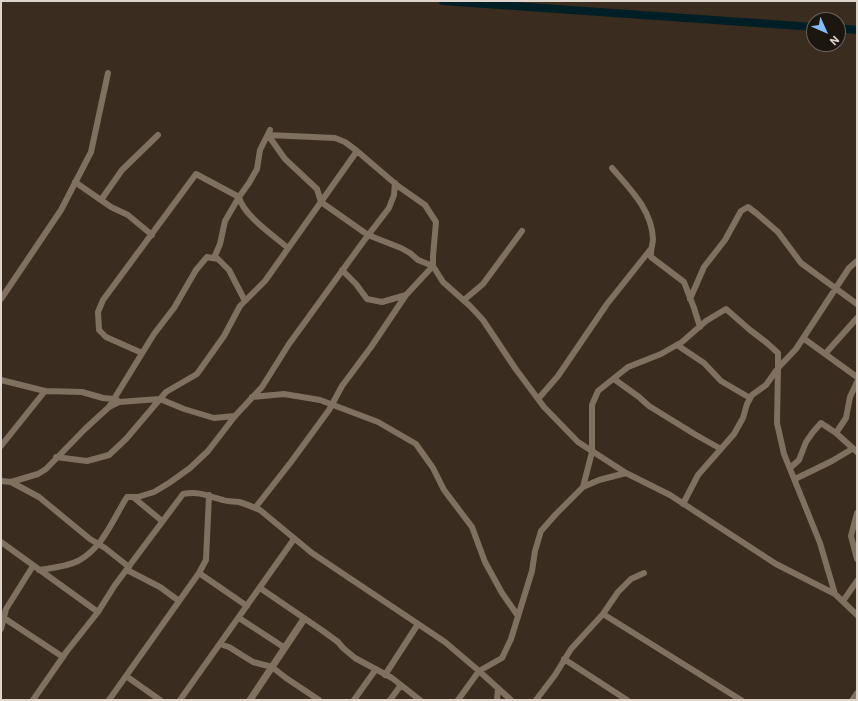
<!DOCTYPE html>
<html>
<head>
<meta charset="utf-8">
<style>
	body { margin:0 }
	#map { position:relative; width:858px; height:701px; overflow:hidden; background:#3a2d1f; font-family:Roboto,sans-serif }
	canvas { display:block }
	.frame { position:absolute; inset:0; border:2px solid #ded5cd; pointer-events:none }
	.north { position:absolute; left:806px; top:12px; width:40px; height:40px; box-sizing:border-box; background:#1c1610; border:1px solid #6a625c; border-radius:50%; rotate:135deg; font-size:11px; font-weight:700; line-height:16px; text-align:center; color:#ded5cd }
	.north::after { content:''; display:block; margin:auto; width:14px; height:18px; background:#85bbfb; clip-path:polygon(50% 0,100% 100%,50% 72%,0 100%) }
</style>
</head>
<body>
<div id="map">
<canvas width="858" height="701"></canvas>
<div class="frame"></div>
<div class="north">N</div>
</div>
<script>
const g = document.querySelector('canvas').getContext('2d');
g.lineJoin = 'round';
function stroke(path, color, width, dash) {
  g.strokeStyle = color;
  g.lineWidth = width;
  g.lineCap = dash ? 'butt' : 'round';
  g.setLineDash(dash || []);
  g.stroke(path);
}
stroke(new Path2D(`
	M443 1 814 27
	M838 28 857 30`), '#001e25', 8);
stroke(new Path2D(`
	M270 130 260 150 257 169 249 183 239 197C243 215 274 236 288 248
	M612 168C630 189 652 210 653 239 653 245 650 250 651 257L684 282 694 308 700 327
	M75 182 111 207 128 215 152 235
	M101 200 122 170 158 135
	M433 266 418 260 410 253 401 248 368 235 321 202 317 189 285 159 268 135 335 138 345 142 357 151 398 186 425 205 436 222 433 256V266L443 282 470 306 483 320 515 368 544 407 578 442 626 473 670 495 776 564 835 594 857 615
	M342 270 356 284 367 299 382 302 406 295
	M1 299 61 210 91 152 108 73
	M690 299 704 267 725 240 741 211 748 207 756 213 778 232 801 263 857 304
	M464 300 483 284 522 231
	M803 338 857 377
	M677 345 704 363 721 381 750 398
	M142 353 106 337 99 330 98 312 103 300 196 174 239 197 225 221 220 244 214 258
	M825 354 857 318
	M614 379 639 397 649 406 696 435 721 449
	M1 380 45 391 82 392 103 398 114 399 117 400
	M252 397 284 394 320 400 378 422 416 444 433 468 444 490 472 527 485 562 502 593 518 616
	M538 399 558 376 607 304 650 250
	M109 407 154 334 174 308 196 270 207 257 218 259 229 270 245 301
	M836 433 846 418 850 397 857 382
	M1 446 45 391
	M56 457 87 461 109 455 126 439 166 392 197 374 224 336 240 306 265 281 357 151
	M790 468 799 460 806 442 813 432 821 423 836 433 857 452
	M795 479 832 461 852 449
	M1 481 11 482 38 474 46 469 85 429 109 407 119 402 160 399 184 409 214 418 235 416
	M11 482 39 497 90 539 105 548 129 567
	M583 487 592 452V405L598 391 628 367 661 354 682 342 706 321 726 309 750 330 767 343 778 353V368L766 385 752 395 747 404 743 418 734 434 698 475 683 504
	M133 497 162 521
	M255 508 291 462 329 410 342 386 371 347 406 295 433 266
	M857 513 851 536 857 559
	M1 542 98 612
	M39 570C52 568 66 567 78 561 103 548 113 519 127 497H138L154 492 169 483 190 468 208 451 235 416 262 387 289 344 363 242 389 208 394 195 395 183
	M127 570 160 587 179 601
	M199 573 247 606
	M260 588 323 631 338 642 343 648 355 658 392 678 420 700
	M835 594 820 543 784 454 777 423 778 368 796 349 849 268 857 261
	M843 601 857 581
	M603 614 741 700
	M1 616 63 657
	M239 618 285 648
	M1 629 6 609 33 566
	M220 644 229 647 253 662 272 667 286 678 319 700
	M564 659 627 700
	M385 675 418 624
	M126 676 160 700
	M33 700 67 651 98 612 115 585 183 494C199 491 208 496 223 500 228 502 234 501 239 502 246 504 253 507 260 510L312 553 445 642 479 671 511 700
	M109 700 199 573 206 560 209 495
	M180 700 294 539
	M354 700 376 669
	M390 700 401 685
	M458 700 479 671 502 658 511 639 532 571 535 551 541 531 556 514 583 487 599 480 626 473
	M497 700 498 688
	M536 700 555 675 571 649 603 614 618 592 631 579 644 573`), '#7f7060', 6);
stroke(new Path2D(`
	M250 700 304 619
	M853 700 857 694`), '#7f7060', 7);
</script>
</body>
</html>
